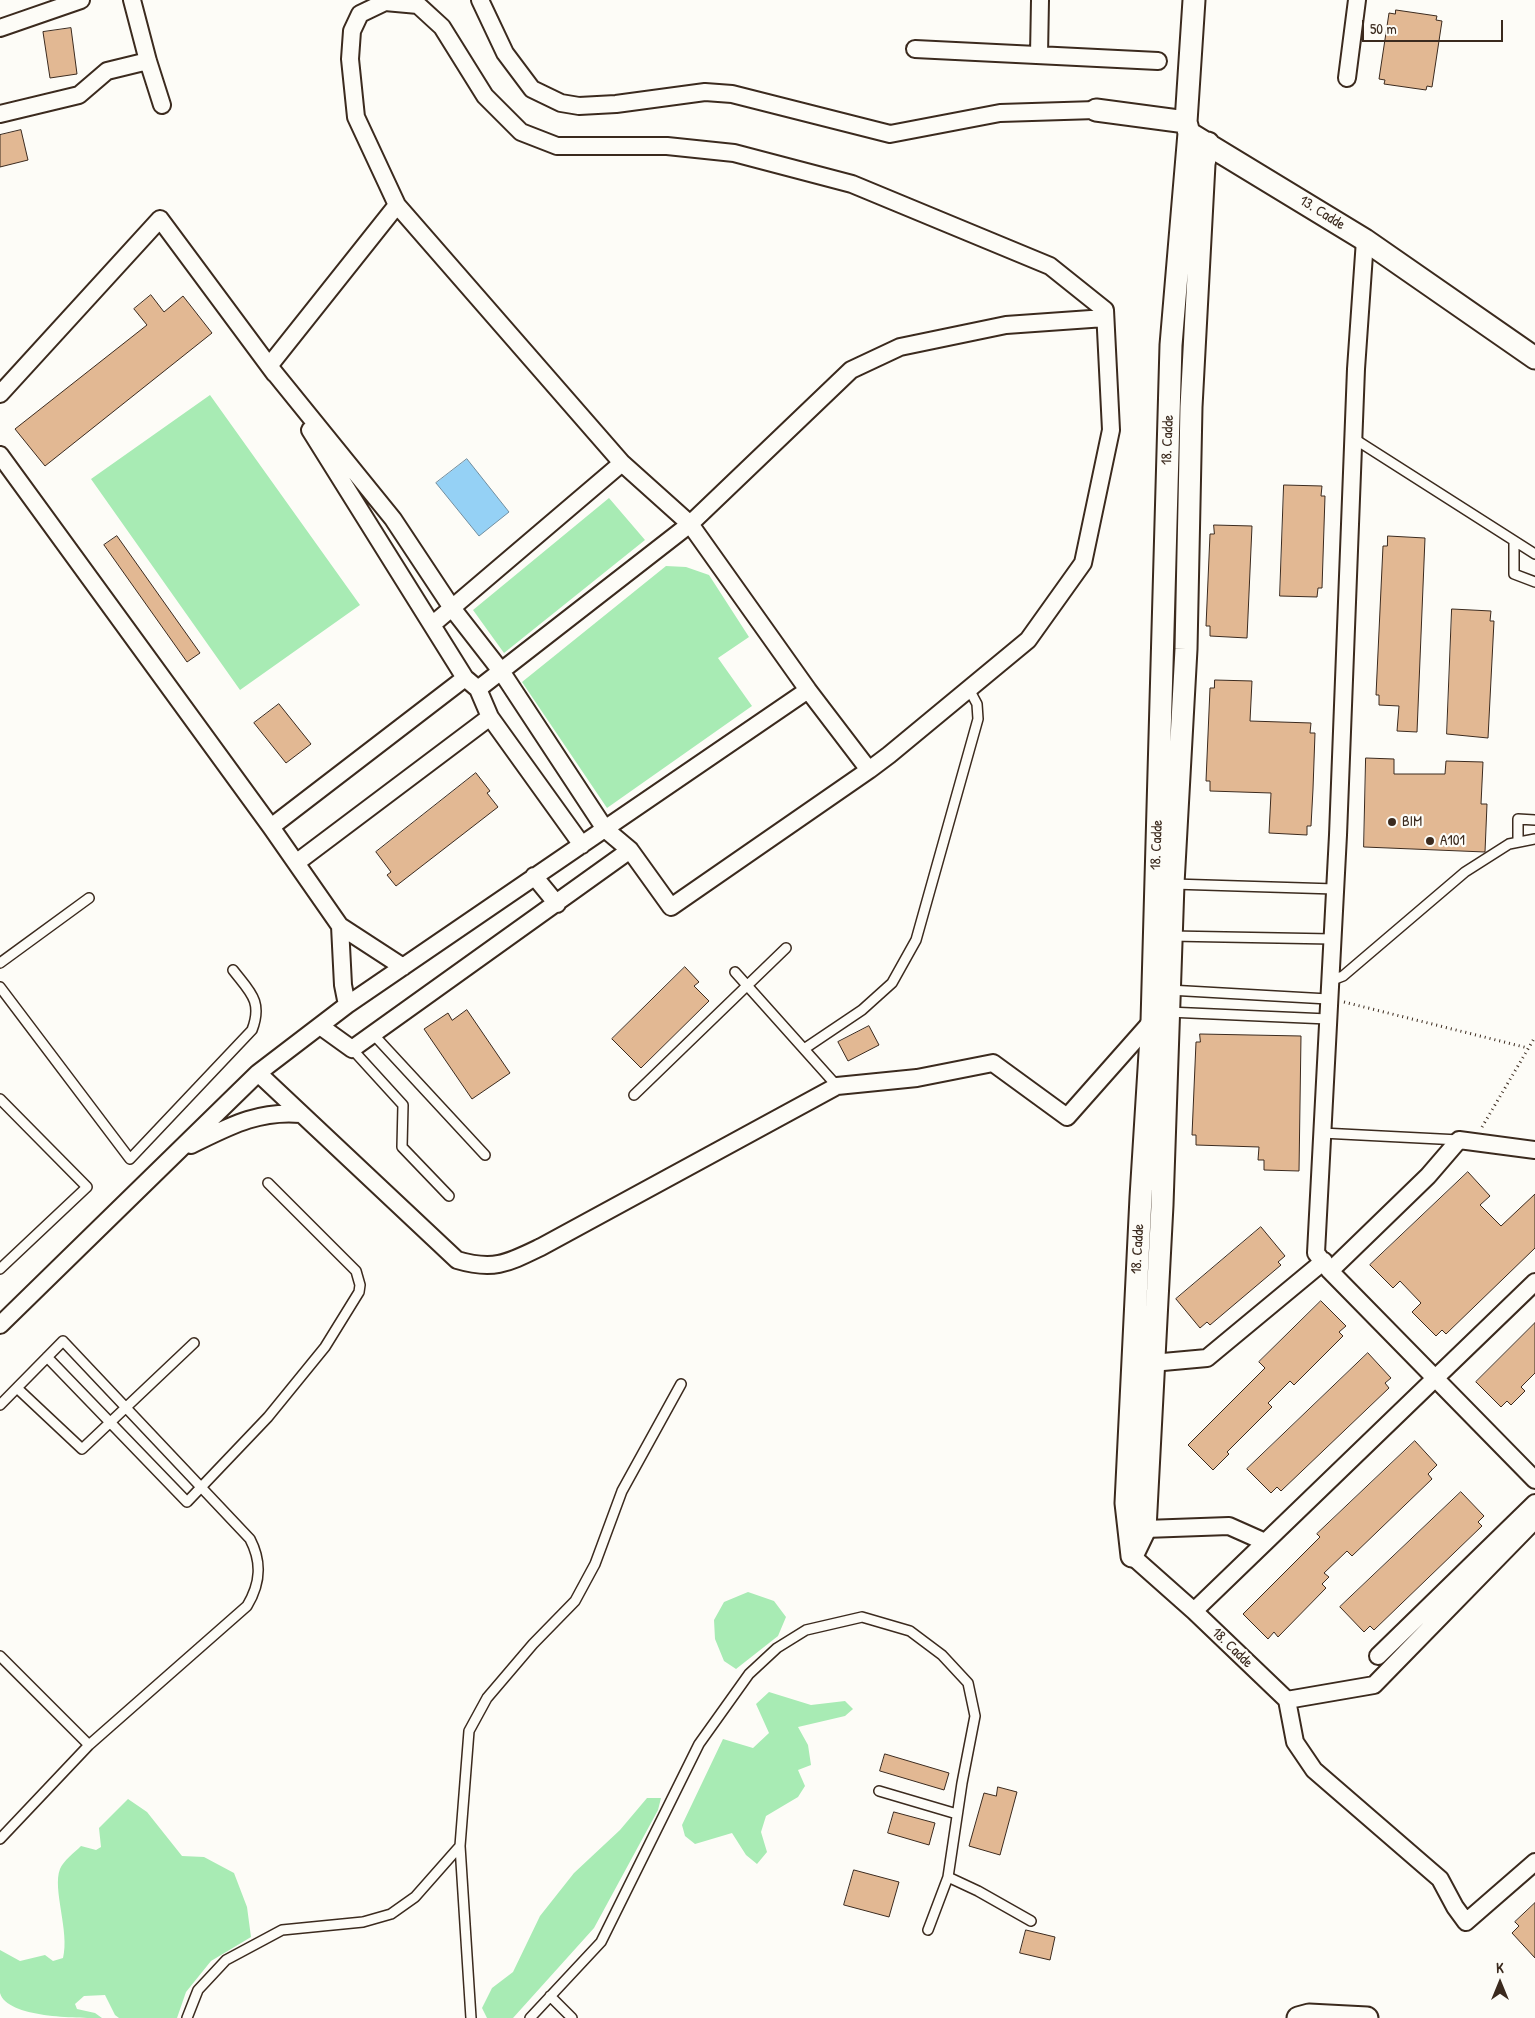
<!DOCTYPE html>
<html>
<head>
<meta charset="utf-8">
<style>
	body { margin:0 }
	#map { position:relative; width:1535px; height:2018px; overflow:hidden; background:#fdfcf7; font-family:"Patrick Hand",sans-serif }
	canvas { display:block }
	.north { position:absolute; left:1475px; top:1958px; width:50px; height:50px; -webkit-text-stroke:4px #fdfcf7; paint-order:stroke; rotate:0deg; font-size:14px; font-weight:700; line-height:20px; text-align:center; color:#3b2a1e }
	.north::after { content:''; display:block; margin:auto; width:18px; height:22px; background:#3b2a1e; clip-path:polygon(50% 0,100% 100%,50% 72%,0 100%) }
	.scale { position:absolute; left:1362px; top:20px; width:141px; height:22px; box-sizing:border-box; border:2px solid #3b2a1e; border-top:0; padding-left:6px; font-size:15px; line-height:18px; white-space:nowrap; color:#3b2a1e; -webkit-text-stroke:4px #fdfcf7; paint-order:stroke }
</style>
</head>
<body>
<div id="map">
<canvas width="1535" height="2018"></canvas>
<div class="north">K</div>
<div class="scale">50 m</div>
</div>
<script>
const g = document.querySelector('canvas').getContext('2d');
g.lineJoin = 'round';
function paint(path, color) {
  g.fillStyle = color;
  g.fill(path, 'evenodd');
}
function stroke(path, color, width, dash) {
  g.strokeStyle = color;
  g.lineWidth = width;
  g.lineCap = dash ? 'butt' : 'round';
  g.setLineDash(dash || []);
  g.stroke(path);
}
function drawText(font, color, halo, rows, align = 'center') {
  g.font = font + ' "Patrick Hand",sans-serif';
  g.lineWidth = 4.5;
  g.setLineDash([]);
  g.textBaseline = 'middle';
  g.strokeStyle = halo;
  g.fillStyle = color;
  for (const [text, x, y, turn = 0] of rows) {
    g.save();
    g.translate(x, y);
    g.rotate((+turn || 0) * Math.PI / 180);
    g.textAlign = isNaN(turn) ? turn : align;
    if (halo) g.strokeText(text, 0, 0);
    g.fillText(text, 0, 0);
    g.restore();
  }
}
paint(new Path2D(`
	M210 395 360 605 240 690 91 479Z
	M609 498 645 540 504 653 473 610Z
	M666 566 686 567 709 575 749 637 718 658 752 706 607 808 522 682Z
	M748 1592 774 1601 786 1617 778 1636 736 1669 724 1661 715 1639 714 1620 724 1602Z
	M769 1692 811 1705 845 1701 853 1709 845 1716 798 1727 808 1745 811 1765 798 1770 805 1786 798 1797 766 1816 761 1832 767 1852 757 1864 746 1855 732 1833 695 1844 685 1836 682 1825 723 1739 753 1748 769 1733 756 1704Z
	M647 1798H661L658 1810 594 1928 513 2018H487L482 2008 492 1988 513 1972 540 1916 574 1873 620 1830Z
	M128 1799 147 1812 182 1856 204 1857 234 1873 247 1907 251 1937 211 1961 186 1992 177 2018H119L115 2015 105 1995 84 1996 75 2004 77 2009 95 2013 102 2018C77 2018 7 2018 0 1993 0 1980 0 1964 0 1950L20 1961 45 1955 53 1961 63 1958C70 1932 52 1889 60 1869 63 1861 75 1852 81 1846L96 1850 101 1847 99 1828Z`), '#a8ebb4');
const water = new Path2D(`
	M467 459 509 512 479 536 436 483Z`);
paint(water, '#95d1f5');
stroke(water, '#718e9f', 1);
const building = new Path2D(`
	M1396 10 1437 16 1436 20 1442 21 1432 87 1427 86 1426 90 1384 84 1385 80 1379 79 1389 13 1395 14Z
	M71 28 77 74 50 78 43 32Z
	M21 130 28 160 0 167V135Z
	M151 295 164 312 183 296 212 333 45 466 15 429 147 325 134 309Z
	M1284 485 1322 486 1321 496H1325L1322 588H1318L1317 597 1280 596Z
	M1214 525 1252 526 1247 638 1210 636V626H1206L1210 534H1214Z
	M117 536 200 653 187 662 104 545Z
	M1388 536 1425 538 1417 732 1397 731 1399 706 1379 705V695H1376L1383 546H1387Z
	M1452 609 1491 611 1490 621H1494L1488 738 1447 734Z
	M1215 680 1252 681 1250 721 1311 723 1310 733H1315L1313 789 1311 826H1307V835L1269 833 1271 793 1210 791V781H1206L1210 688H1214Z
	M279 704 311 744 286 763 254 723Z
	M1366 758 1394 759V774H1445L1446 761 1483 762 1481 804H1487L1485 852 1364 847Z
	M476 773 490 791 487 793 498 807 396 886 387 875 391 872 376 852Z
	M685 967 699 982 694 986 709 1001 641 1068 612 1039Z
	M467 1010 510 1073 472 1099 424 1029 448 1013 452 1020Z
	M869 1026 879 1045 848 1061 838 1042Z
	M1200 1034 1301 1036 1299 1171 1264 1170V1160H1258L1259 1147 1196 1145V1135H1192L1196 1042H1200Z
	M1468 1172 1490 1196 1480 1205 1501 1226 1535 1194V1248L1446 1334 1442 1330 1436 1336 1412 1312 1421 1303 1400 1281 1393 1288 1370 1265Z
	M1261 1227 1285 1256 1278 1262 1281 1265 1210 1325 1207 1322 1200 1328 1176 1299Z
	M1321 1301 1346 1326 1339 1332 1343 1336 1294 1385 1290 1381 1268 1403 1272 1407 1227 1452 1229 1454 1213 1470 1188 1445 1265 1368 1259 1362Z
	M1535 1323V1373L1521 1387 1525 1391 1511 1405 1507 1401 1501 1407 1476 1382Z
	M1368 1353 1391 1378 1385 1383 1389 1388 1281 1491 1277 1487 1271 1493 1247 1469Z
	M1415 1441 1437 1465 1428 1474 1432 1479 1352 1556 1347 1551 1324 1573 1329 1577 1322 1584 1326 1588 1278 1637 1274 1632 1268 1639 1243 1614 1320 1537 1317 1534Z
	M1461 1492 1484 1516 1478 1522 1482 1526 1374 1630 1370 1626 1364 1632 1340 1607Z
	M885 1754 949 1773 944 1790 880 1771Z
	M998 1787 1017 1792 1000 1855 969 1846 984 1793 996 1796Z
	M894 1812 935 1823 929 1845 888 1833Z
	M854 1870 899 1882 889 1917 844 1905Z
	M1535 1903V1958L1512 1933 1519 1926 1515 1922Z
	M1026 1930 1055 1937 1050 1960 1020 1953Z`);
paint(building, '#e2b893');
stroke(building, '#3b2a1e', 1);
const service = new Path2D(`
	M1353 438 1535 554
	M1514 541V574L1535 582
	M1518 841V819L1535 820
	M1173 884 1335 889
	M1171 936 1332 939
	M0 963 89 898
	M735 972 837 1086
	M1330 981 1343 976 1465 872 1509 844 1535 839
	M0 987 130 1159 252 1030C263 1001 250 992 233 970
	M1169 990 1328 999
	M1168 1012 1328 1019
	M373 1034 485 1155
	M352 1049 403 1105 402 1147 449 1196
	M804 1049 862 1010 892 983 916 940 978 719 977 704 969 689
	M634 1095 786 948
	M0 1099 87 1187 0 1269
	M1322 1133 1459 1140
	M47 1357 187 1502 268 1417 325 1347 359 1292 360 1285 356 1271 268 1183
	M17 1388 82 1449 194 1343
	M0 1405 63 1341 250 1539C262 1562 261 1583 247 1606L89 1745 0 1839
	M0 1656 89 1745
	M879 1791 957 1814
	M460 1846 471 2018
	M948 1877 978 1891 1031 1921
	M550 1996 572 2018
	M187 2018 198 1990 226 1960 282 1930 363 1922 391 1914 415 1897 460 1846 469 1731 487 1698 533 1644 575 1601 595 1564 622 1491 681 1384
	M530 2018 601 1942 699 1744 749 1674 777 1648 806 1630 862 1617 910 1631 942 1655 968 1683 975 1716 962 1783 948 1877 928 1930`);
const minor = new Path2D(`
	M132 0 148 61 162 105
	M480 0 505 53 532 89 561 103 579 106 616 104 705 92 732 94 890 134 1000 113 1096 110
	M0 28 81 0
	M915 49 1158 61
	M1039 55 1040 0
	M1347 78 1357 0
	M0 114 79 95 107 71 148 61
	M397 205 269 366 393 519 452 608 501 671 605 829 630 850 671 907 869 770 889 755 1028 640 1083 563 1111 430 1105 310 1050 266 852 184 734 153 667 146H557L521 132 485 96 442 27 418 5 385 2 360 14 352 31 350 59 356 117 397 205 622 463 690 524 808 690 869 770
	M1365 240 1356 369 1338 835 1316 1253 1330 1271 1535 1480
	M0 394 160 219 275 374
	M310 430 465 678 478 689 490 717 582 845
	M0 455 271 827 340 926 343 985 347 1005 258 1073 0 1325
	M433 624 622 463
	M478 689 690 524 851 370 900 347 1006 325 1105 318
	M271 827 465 678
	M296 863 490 717
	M534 876 557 904
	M340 926 403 967
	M347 1005 808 690
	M320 1026 352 1049 630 850
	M258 1073 457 1260C494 1271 508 1263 541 1247L837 1086 917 1078 993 1063 1067 1117 1152 1021
	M191 1145C228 1127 258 1110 301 1114
	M1330 1271 1428 1176 1459 1140 1535 1150
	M1152 1363 1207 1358 1324 1261
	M1145 1529 1229 1526 1265 1542
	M1132 1556 1194 1611 1287 1700
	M1194 1611 1535 1282
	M1378 1656 1535 1503
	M1287 1700 1295 1742 1314 1770 1440 1879 1455 1907 1466 1922 1535 1862
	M1287 1700 1374 1685 1535 1520`);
const tertiary = new Path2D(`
	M1096 110 1186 122 1189 133 1365 240 1535 358
	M1186 122 1194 0
	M1132 1556 1126 1503 1141 1197 1152 1021 1171 345 1189 133
	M1132 1556 1145 1529 1162 1205 1173 884 1186 649 1191 407 1204 164 1208 143
	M1298 2018 1309 2015 1367 2018`);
stroke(service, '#3b2a1e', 12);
stroke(minor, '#3b2a1e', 20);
stroke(tertiary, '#3b2a1e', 25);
stroke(new Path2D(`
	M1344 1002 1528 1048
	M1482 1127 1535 1037`), '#3b2a1e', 3, [1, 4]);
stroke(service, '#fdfcf7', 9);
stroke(minor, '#fdfcf7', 16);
stroke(tertiary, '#fdfcf7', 21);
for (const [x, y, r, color] of [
	[1392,822,5,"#3b2a1e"],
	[1430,841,5,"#3b2a1e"]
]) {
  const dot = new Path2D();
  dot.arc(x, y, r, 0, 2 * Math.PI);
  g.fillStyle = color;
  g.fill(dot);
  stroke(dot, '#fdfcf7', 2);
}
drawText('15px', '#3b2a1e', '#fdfcf7', [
	["13. Cadde",1322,213,32],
	["18. Cadde",1168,440,-88],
	["18. Cadde",1157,845,-88],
	["18. Cadde",1138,1249,-87],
	["18. Cadde",1232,1648,44]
]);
drawText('15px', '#3b2a1e', '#fdfcf7', [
	["BIM",1402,822],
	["A101",1440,841]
], 'left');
</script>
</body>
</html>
